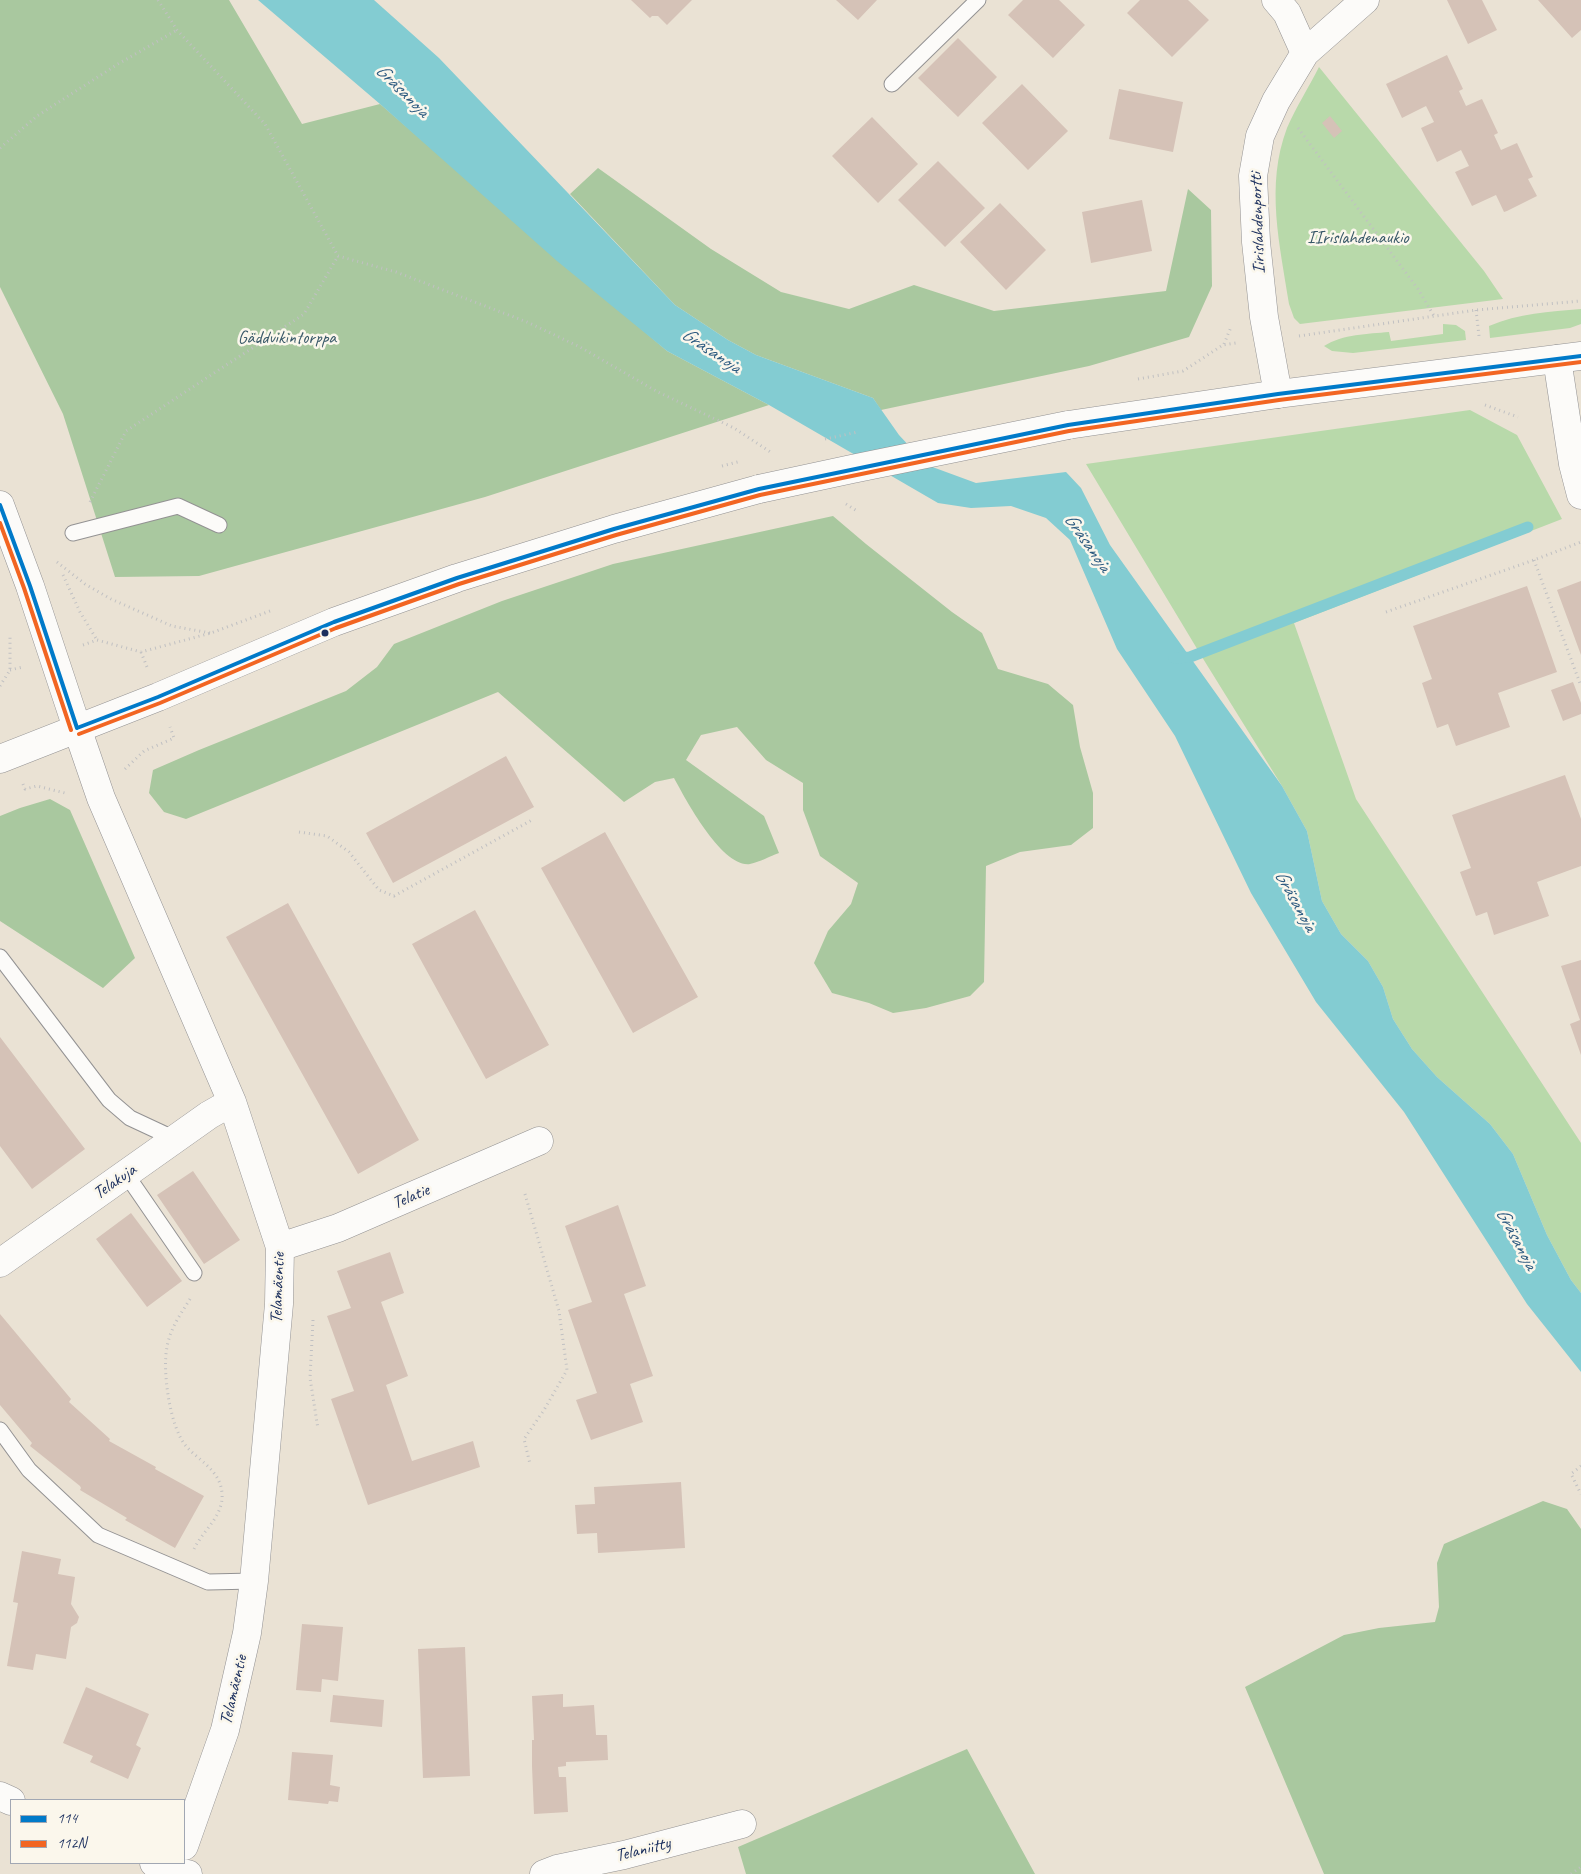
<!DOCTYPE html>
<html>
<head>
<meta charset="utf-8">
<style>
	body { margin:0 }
	#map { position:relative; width:1581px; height:1874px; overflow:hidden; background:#eae2d4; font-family:Caveat,sans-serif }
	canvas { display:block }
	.legend { position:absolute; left:10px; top:1799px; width:175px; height:65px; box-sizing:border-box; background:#fbf7ec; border:1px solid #a1a7b3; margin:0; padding:6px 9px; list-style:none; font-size:15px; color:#1b2f5e }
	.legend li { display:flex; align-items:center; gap:10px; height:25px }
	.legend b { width:25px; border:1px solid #a1a7b3 }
</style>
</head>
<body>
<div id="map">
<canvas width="1581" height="1874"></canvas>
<ul class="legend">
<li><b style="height:6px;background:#007ac9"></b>114</li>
<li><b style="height:6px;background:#f26522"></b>112N</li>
</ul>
</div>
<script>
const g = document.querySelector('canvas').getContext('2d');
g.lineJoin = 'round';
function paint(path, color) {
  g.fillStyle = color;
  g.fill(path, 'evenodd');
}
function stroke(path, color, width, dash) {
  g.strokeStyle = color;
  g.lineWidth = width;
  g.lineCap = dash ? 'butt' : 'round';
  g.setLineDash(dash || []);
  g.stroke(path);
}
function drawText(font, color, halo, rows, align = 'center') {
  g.font = font + ' Caveat,sans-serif';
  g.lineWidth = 5;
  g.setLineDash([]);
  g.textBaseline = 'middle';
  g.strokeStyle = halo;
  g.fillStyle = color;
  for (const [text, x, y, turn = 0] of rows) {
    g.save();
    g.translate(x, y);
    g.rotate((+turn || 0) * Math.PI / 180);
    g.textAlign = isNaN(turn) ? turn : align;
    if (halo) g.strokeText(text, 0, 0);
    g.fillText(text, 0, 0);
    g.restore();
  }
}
paint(new Path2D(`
	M1319 67 1484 271 1503 299 1300 324 1294 318 1289 304C1280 245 1265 186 1287 128 1296 107 1309 87 1319 67Z
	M1581 309V324L1570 328 1490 338 1489 326C1519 313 1549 312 1581 309Z
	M1443 324 1456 325 1465 331 1466 340 1353 353 1332 351 1324 346C1343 334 1368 334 1389 332L1391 341 1443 334Z
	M1470 410 1517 435 1562 519 1294 623 1356 799 1581 1143V1293L1571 1280 1547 1235 1513 1154 1490 1124 1437 1077 1412 1049 1393 1019 1383 987 1368 961 1341 934 1322 901 1307 831 1282 786 1202 657 1086 464Z`), '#b8d9aa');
paint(new Path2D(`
	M0 0H229L302 124 380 104 667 351 769 405 485 497 199 576 115 577 63 414 0 287Z
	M598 168 711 249 781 292 849 309 914 285 994 311 1166 291 1188 189 1211 210 1212 286 1189 337 1089 366 881 410 873 398 756 355 728 340 675 305 570 194Z
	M833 516 866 544 952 612 982 633 998 669 1048 684 1073 705 1080 747 1093 793V828L1071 845 1020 852 986 866 984 982 970 996 926 1008 893 1013 869 1003 832 993 814 963 828 931 851 904 858 883 820 856 803 810V783L766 760 737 727 701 735 686 760 764 816 779 853C770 856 760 862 750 864 722 868 686 800 674 778L655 782 624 802 498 692 186 819 164 812 149 793 153 770 199 750 346 691 377 667 394 644 502 601 613 564Z
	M50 799 70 810 135 958 103 988 0 921V816L20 808Z
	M1543 1501 1567 1509 1581 1529V1874H1324L1245 1687 1344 1635 1379 1628 1435 1622 1439 1607 1437 1563 1444 1544Z
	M967 1749 1035 1874H746L738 1847Z`), '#a9c89f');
paint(new Path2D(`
	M258 0H374L439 58 675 305 728 340 756 355 873 398 899 435 927 465 976 483 1066 472 1081 488 1110 545 1282 786 1307 831 1322 901 1341 934 1368 961 1383 987 1393 1019 1412 1049 1437 1077 1490 1124 1513 1154 1547 1235 1571 1280 1581 1293V1372L1527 1304 1404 1112 1316 1002 1251 893 1175 736 1117 649 1070 540 1046 518 1011 506 971 508 938 503 769 405 667 351 557 261 380 104Z`), '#83ccd2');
stroke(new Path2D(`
	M1174 658 1190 657 1528 527`), '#83ccd2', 11);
paint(new Path2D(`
	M631 0H692L667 25 658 16H652L650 18Z
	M836 0H877L858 20Z
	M1023 0H1059L1085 25 1053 58 1008 15Z
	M1140 0H1188L1209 20 1172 57 1127 13Z
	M1447 0H1482L1497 30 1468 44Z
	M1538 0H1581V30L1572 38Z
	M958 38 997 77 958 117 918 78Z
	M1447 55 1463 89 1459 91 1466 106 1482 99 1498 133 1494 135 1501 150 1517 143 1533 177 1528 179 1537 196 1507 211 1504 212 1496 195 1472 206 1455 172 1469 166 1461 150 1437 162 1421 128 1434 122 1426 106 1402 118 1386 84Z
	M1022 84 1068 131 1028 170 982 123Z
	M1119 89 1183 102 1173 152 1109 139Z
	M1330 116 1342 131 1334 138 1322 123Z
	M872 117 918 164 878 203 832 156Z
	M938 161 985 208 945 247 898 200Z
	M1142 200 1152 251 1091 263 1082 212Z
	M1000 203 1046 250 1006 290 960 242Z
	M1581 581V655L1557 590Z
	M1527 586 1557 672 1498 693 1510 727 1456 746 1448 724 1437 728 1422 683 1432 679 1413 626Z
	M1573 682 1581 703V714L1563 721 1551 690Z
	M506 756 534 807 393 883 366 833Z
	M1565 775 1581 819V866L1537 882 1549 916 1494 935 1487 912 1476 916 1460 872 1471 868 1452 815Z
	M605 832 698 997 633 1033 541 868Z
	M288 903 419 1140 358 1174 226 937Z
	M475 910 549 1045 486 1079 412 944Z
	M1581 960V1055L1570 1024 1580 1020 1561 966Z
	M0 1037 85 1149 32 1189 0 1146Z
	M193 1171 240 1240 204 1264 157 1195Z
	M618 1205 646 1286 624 1294 653 1376 630 1384 643 1422 591 1440 576 1400 597 1393 568 1310 592 1302 565 1226Z
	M131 1213 182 1281 147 1307 96 1239Z
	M390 1252 404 1293 381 1302 408 1376 386 1385 412 1461 473 1441 480 1467 368 1505 331 1399 354 1391 327 1316 351 1308 337 1271Z
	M0 1314 71 1399 69 1402 110 1439 109 1441 156 1467 155 1469 204 1496 175 1548 125 1520 127 1518 80 1490 81 1488 80 1486 30 1446 32 1443 0 1405Z
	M681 1482 685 1548 598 1553 597 1533 577 1534 575 1505 595 1504 594 1487Z
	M22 1551 61 1559 58 1574 75 1577 71 1604 79 1617 77 1623 71 1627 66 1659 36 1654 33 1670 7 1666 18 1603 13 1602Z
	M302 1624 343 1627 338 1681 322 1679 321 1692 296 1690Z
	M465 1647 470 1776 423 1778 418 1649Z
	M86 1687 149 1714 136 1745 141 1748 128 1779 90 1762 93 1756 63 1743Z
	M563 1694V1707L594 1705 596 1735H607L608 1760 566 1762V1766L558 1767 559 1777H566L568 1812 534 1814 532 1766V1740H534L532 1696Z
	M333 1695 384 1700 382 1727 330 1722Z
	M292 1752 333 1755 330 1785 340 1787 338 1802 329 1801 328 1804 288 1800Z`), '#d5c2b7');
const service = new Path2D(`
	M892 84 978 0
	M73 533 178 506 219 525
	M0 957 109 1100 130 1118 175 1139
	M126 1174 194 1273
	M0 1430 29 1470 98 1535 208 1582 254 1581`);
const minor = new Path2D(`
	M1276 0 1287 13 1305 53
	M1557 359 1573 464 1581 495
	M1278 394 1264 317 1256 242 1253 176 1260 136 1276 101 1305 53 1365 0
	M77 728 101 798 232 1102 280 1247 279 1304 254 1581 247 1633 225 1730 184 1846
	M280 1247 338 1228 539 1141
	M0 1263 209 1115 232 1102
	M0 1796 11 1801
	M154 1863 174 1872 188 1874
	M544 1874 557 1869 624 1855 742 1824`);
const tertiary = new Path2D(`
	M0 505 30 586 77 728`);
const secondary = new Path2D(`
	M1068 425 1278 394 1581 356
	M0 759 158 697 334 622 457 578 614 529 759 489`);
stroke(service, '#939293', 17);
stroke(minor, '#939293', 29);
stroke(tertiary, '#939293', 29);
stroke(secondary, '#939293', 29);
stroke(new Path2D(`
	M158 0 177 30 265 124 338 256 396 272 527 322 580 347 658 392 734 428 772 453
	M1298 128 1418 289 1434 316
	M0 148 37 116 118 64 177 30
	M1476 310 1479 336
	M1299 336 1476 310 1581 301
	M1224 344 1231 327
	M1138 379 1183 371 1223 345 1236 343
	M1485 405 1518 417
	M90 502 126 431 304 314 338 256
	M846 504 857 511
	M1534 560 1581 686
	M57 562 85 584 111 599 172 626 210 633
	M63 575 80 612 97 640
	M1386 612 1534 560 1581 542
	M83 645 97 640 141 652 211 633 270 611
	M141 652 147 667
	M10 670 23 667
	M0 686 10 670V635
	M125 769 144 751 174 738 170 727
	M23 784 25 789 37 786 65 793
	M299 832 327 836 349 852 379 890 394 896 532 820
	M525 1194 559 1311 567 1370 544 1410 524 1439 530 1464
	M190 1299C180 1315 170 1329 167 1347 162 1370 170 1428 186 1446 199 1461 220 1470 222 1493 224 1516 203 1530 194 1549
	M313 1320 310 1378 318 1429
	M1581 1466 1571 1474 1581 1494
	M1571 1874 1581 1867`), '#c0c0c2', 3, [1, 4]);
stroke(service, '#fcfbf9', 15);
stroke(minor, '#fcfbf9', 28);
stroke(tertiary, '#fcfbf9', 28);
stroke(secondary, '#fcfbf9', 28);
const secondaryBridge = new Path2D(`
	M759 489 852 469 1068 425`);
stroke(secondaryBridge, '#939293', 29, []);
stroke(new Path2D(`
	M825 439 858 432
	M722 466 741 461`), '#c0c0c2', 3, [1, 4]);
stroke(secondaryBridge, '#fcfbf9', 28);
stroke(new Path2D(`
	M0 505 30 586 77 728
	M77 728 158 697 334 622 457 578 614 529 759 489 1068 425 1278 394 1581 356`), '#007ac9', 4);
stroke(new Path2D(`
	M0 523 24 588 71 730
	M79 734 160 703 336 628 459 584 616 535 760 495 1069 431 1279 400 1581 362`), '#f26522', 4);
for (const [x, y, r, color] of [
	[325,633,4.5,"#1b2f5e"]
]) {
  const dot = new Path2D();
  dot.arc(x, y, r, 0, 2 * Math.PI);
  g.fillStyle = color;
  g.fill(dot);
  stroke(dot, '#fbf7ec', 2);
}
drawText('18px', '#1b2f5e', '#fbf7ec', [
	["Iirislahdenportti",1258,223,-92],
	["Telakuja",115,1182,-35],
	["Telatie",411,1197,-23],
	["Telamäentie",278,1288,-88],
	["Telamäentie",234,1690,-77],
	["Telaniitty",643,1850,-14]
]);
drawText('18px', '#385868', '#fbf7ec', [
	["IIrislahdenaukio",1358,238],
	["Gäddvikintorppa",287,338]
]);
drawText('italic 19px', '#2d5b80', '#fbf7ec', [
	["Gräsanoja",402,91,45],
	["Gräsanoja",711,351,34],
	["Gräsanoja",1087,543,55],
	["Gräsanoja",1295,901,61],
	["Gräsanoja",1516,1239,62]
]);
</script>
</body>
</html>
